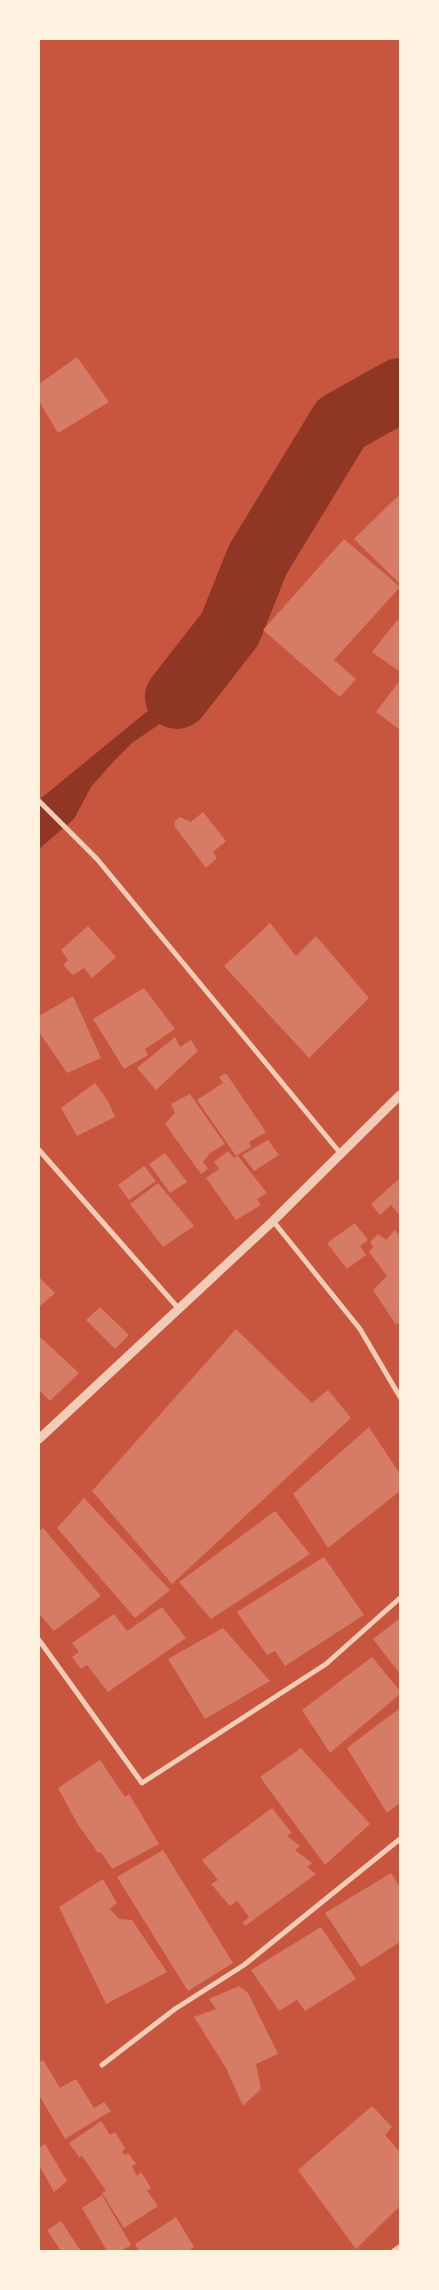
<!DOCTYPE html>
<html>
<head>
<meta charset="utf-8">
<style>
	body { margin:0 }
	#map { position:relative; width:439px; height:2290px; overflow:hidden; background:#c8553d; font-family:Manrope,sans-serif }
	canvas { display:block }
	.frame { position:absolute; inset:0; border:40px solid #fff3e0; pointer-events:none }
</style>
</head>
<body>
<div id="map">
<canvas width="439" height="2290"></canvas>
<div class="frame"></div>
</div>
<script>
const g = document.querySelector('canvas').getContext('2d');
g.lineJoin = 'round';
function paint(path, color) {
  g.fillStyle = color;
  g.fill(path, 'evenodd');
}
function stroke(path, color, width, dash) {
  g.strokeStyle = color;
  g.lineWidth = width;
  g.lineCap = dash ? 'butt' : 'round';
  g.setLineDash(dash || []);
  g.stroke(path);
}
paint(new Path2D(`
	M230 629V645L192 695 161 723 132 743 113 762 91 787 74 819 39 849V800L167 695 220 635Z`), '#8f3625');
stroke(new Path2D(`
	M177 697 230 629 258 559 341 423 400 390`), '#8f3625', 64);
paint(new Path2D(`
	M77 357 109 402 58 433 39 401V384Z
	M400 494V584L354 539Z
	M344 539 400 587 334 660 356 679 340 697 263 630Z
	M398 619 400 621V672L372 652Z
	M400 680V730L376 712Z
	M203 812 226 841 213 852 217 858 206 868 175 827V821L180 817 191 822Z
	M270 923 296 956 316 936 369 998 309 1058 224 966Z
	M88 926 116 957 92 978 84 968 73 975 63 965 68 960 61 950Z
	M144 988 175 1029 145 1049 148 1055 124 1069 93 1019Z
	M73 996 101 1058 67 1073 39 1032V1016Z
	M175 1037 180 1047 191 1040 198 1051 156 1090 137 1068Z
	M226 1073 266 1132 249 1142 251 1147 236 1156 197 1100 223 1083 219 1077Z
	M95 1083 108 1101 115 1117 77 1136 61 1108Z
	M190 1094 225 1144 210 1153 203 1162 208 1169 201 1174 165 1124 175 1113 171 1104Z
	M268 1140 279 1155 254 1171 242 1155Z
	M228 1151 234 1158 238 1156 267 1193 257 1199 261 1205 236 1220 206 1178 219 1169 214 1162Z
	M165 1153 187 1182 170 1193 149 1164Z
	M144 1166 156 1181 129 1200 118 1185Z
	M400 1178V1216L391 1205 380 1215 371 1204Z
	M158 1183 194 1226 163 1247 130 1204Z
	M355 1223 368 1240 360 1246 366 1255 347 1269 327 1243Z
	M395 1230 400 1236V1322L396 1325 373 1290 387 1276 369 1252 373 1247 370 1242 378 1234 386 1240Z
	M39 1277 55 1293 39 1307Z
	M100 1307 129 1335 115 1349 86 1320Z
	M236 1329 312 1403 328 1390 351 1418 172 1584 92 1491Z
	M39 1336 79 1373 50 1401 39 1390Z
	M369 1427 400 1474V1491L328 1548 293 1494Z
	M84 1498 170 1590 135 1618 57 1528Z
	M275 1511 310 1554 211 1619 179 1582Z
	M43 1528 101 1596 54 1631 39 1614V1531Z
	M324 1557 364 1615 285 1666 275 1651 267 1655 237 1612Z
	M162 1607 186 1638 108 1692 87 1665 81 1669 72 1657 79 1652 72 1643 114 1614 127 1631Z
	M400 1618V1674L373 1639Z
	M223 1628 270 1681 205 1719 168 1659Z
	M372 1657 400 1691V1694L330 1753 302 1710Z
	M400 1708V1803L387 1813 347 1748Z
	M301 1748 370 1824 325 1865 260 1777Z
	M100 1760 125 1797 129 1794 159 1844 112 1869 101 1852 98 1853 77 1823 58 1788Z
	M272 1808 292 1833 287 1836 300 1846 295 1850 312 1863 307 1867 316 1874 245 1926 243 1922 249 1917 237 1901 230 1906 211 1884 218 1880 202 1860Z
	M163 1850 233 1963 188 1991 117 1877Z
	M391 1873 400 1887V1942L361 1967 325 1913Z
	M103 1879 117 1903 110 1909 119 1919 132 1920 167 1972 106 2004 59 1907Z
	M321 1927 356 1979 305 2011 297 2000 279 2011 251 1970Z
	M239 1986 248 1993 278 2054 256 2064 261 2089 243 2106 226 2068 194 2017 216 2009 209 1999Z
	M43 2060 60 2088 76 2079 94 2108 104 2102 111 2111 65 2139 39 2095V2062Z
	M372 2106 392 2127 385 2135 400 2152V2206L356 2249 298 2170Z
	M101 2121 110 2135 115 2132 125 2148 122 2152 125 2155 128 2153 136 2164 132 2166 137 2176 141 2172 151 2188 147 2191 158 2206 124 2228 102 2193 106 2191 82 2156 79 2157 69 2143Z
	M45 2144 67 2181 54 2192 39 2165V2148Z
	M102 2195 131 2245 121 2251H107L82 2208Z
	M176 2217 194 2247 188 2251H139L135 2244Z
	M61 2221 81 2251H61L47 2230Z`), '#d67c66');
stroke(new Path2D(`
	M393 2251 400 2246`), '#f1ccb7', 4);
stroke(new Path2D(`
	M39 801 97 859 341 1154
	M39 1150 179 1309
	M273 1221 360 1329 400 1397
	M39 1640 142 1783 326 1664 400 1598
	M102 2065 175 2009 244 1965 400 1839`), '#f1ccb7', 5);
stroke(new Path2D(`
	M39 1439 273 1221 400 1095`), '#f1ccb7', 9);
</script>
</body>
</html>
